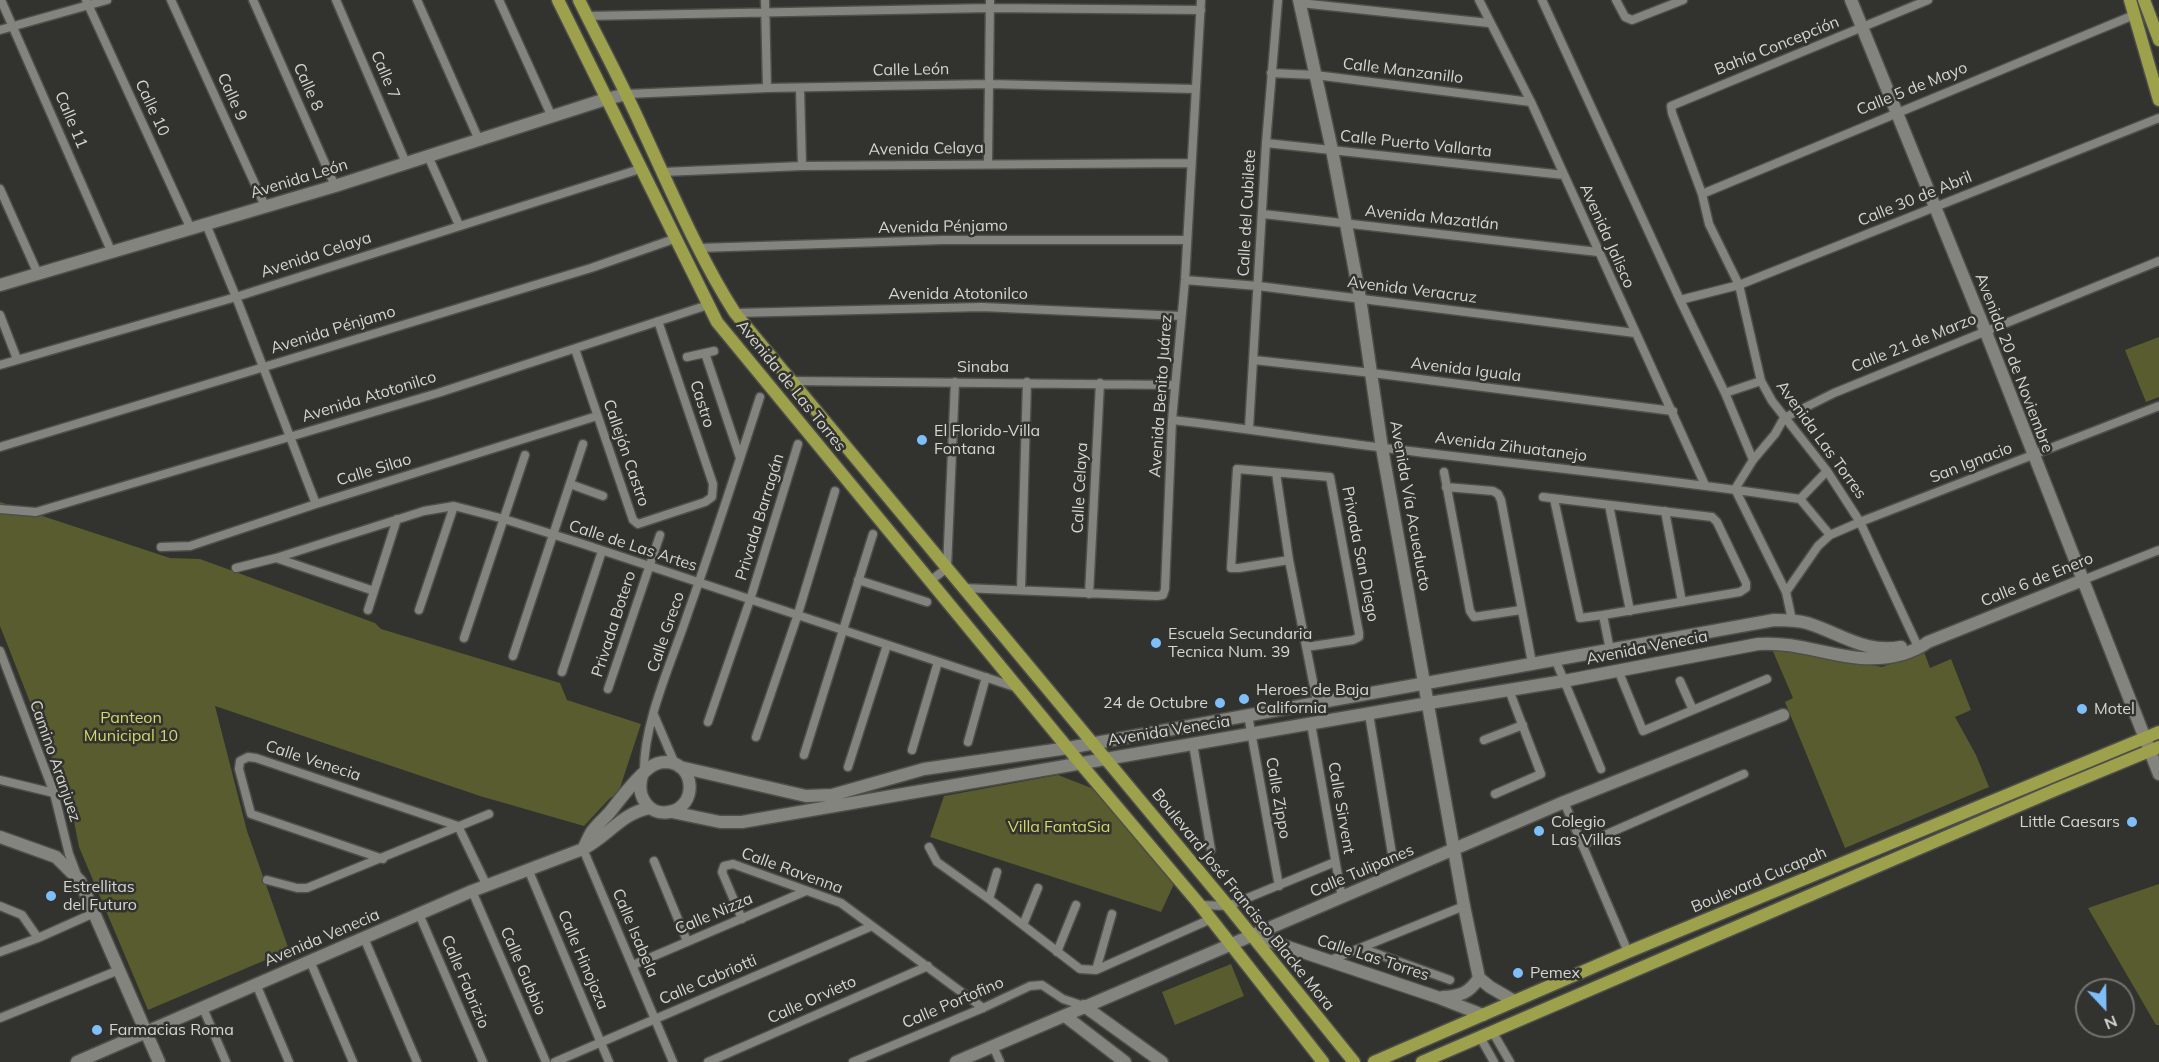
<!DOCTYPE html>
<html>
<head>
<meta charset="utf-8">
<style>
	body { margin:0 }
	#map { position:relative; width:2159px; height:1062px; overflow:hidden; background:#32332e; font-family:Mulish,sans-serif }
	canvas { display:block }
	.north { position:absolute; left:2075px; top:978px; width:60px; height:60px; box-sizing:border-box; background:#32332e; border:2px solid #73736f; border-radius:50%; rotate:158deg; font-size:16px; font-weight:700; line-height:24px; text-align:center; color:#d4d4d1 }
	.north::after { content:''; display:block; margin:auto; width:21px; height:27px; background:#7ebef9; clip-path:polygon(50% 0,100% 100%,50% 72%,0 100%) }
</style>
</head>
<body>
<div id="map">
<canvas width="2159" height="1062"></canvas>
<div class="north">N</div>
</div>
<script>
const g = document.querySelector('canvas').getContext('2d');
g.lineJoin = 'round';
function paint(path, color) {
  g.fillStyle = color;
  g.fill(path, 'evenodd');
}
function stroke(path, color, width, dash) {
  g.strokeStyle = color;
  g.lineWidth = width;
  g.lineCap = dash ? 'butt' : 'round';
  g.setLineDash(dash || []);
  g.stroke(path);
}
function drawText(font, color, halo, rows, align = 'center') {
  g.font = font + ' Mulish,sans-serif';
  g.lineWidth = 5;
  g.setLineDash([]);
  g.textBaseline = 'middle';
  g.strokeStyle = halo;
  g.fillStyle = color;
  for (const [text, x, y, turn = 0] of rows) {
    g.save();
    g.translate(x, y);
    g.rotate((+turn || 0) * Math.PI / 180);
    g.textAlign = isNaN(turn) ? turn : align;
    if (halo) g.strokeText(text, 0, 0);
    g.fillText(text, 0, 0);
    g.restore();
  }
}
paint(new Path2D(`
	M2159 337V397L2146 402 2125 350Z
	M0 502 170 558 200 559 375 623 381 629 560 683 567 700 641 724 618 794 610 798 584 826 480 796 215 706 247 831 289 950 148 1010 79 847 71 806 0 626Z
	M1772 649H1781L1882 667 1924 652 1930 668 1951 659 1971 710 1955 717 1976 755 1989 787 1845 848 1785 702 1793 698Z
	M1058 775 1094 789 1174 884 1161 912 930 837 944 796Z
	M2159 884V1025H2156L2088 908Z
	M1231 964 1244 996 1175 1025 1162 992Z`), '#595c2f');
const street = new Path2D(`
	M1 0 112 253
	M86 0 191 229
	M171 0 265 206
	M253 0 335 186
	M336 0 406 163
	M417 0 479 140
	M499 0 552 117
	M765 0 767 88
	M1479 0 1531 102 1705 485
	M1542 0 1680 300 1725 393 1753 460
	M1616 0 1625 17 1632 20 1683 0
	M1300 3 1489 23
	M587 16 990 8 1201 10
	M0 30 107 0
	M1271 73 1315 75 1531 102
	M800 88 802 166
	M627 94 767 88 989 84 1195 89
	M1266 143 1564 175
	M428 156 459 225
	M988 163 990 0
	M663 172 802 166 1190 163
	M0 189 38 274
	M1702 194 2134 15
	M1263 214 1598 252
	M206 224 236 297 316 504
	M699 248 943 240H1187
	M1185 280 1258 286 1635 333
	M1680 300 1739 285 2159 118
	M735 313 982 307 1181 316
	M0 315 17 359
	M575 349 633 520 638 524 705 502 712 497 713 484 658 321
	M705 353 740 458
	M687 357 714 351
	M1254 360 1372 373 1673 411
	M0 365 236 297 640 169
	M792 381 1174 385
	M1725 393 1761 381
	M1172 420C1243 428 1313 439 1384 448 1523 465 1661 478 1800 499L1830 535
	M1249 428 1266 143 1278 0
	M0 447 591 268 674 239
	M1444 472 1470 611 1474 617 1521 610
	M1276 473 1289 560 1317 702
	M570 484 603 496
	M1446 487 1493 491 1498 494 1501 500 1532 663
	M1543 497 1712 517 1717 522 1746 583V588L1740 592 1603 615 1580 618 1554 499
	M1800 499 1827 471
	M1609 505 1630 611
	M0 509 36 512 438 393 708 305
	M1665 511 1682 602
	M161 547 190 546 316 504 597 416
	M276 558 374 591
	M1289 560 1239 568H1231L1237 469 1330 477 1359 633V637L1353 640 1306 647
	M236 568 276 558 424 511 454 506 504 519 580 543 1018 688
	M858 580 927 602
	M2083 580 2159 550
	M930 581 947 568 955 382
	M963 588 1157 596 1163 595 1165 589 1172 420 1185 280 1201 0
	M1021 589 1027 382
	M1786 592 1818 546 1830 535 1860 522 2159 406
	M1089 594 1100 383
	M368 610 397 519
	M419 610 454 506
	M1603 615 1610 650
	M1792 620 1786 592 1735 489 1753 460 1775 434 1784 418 1834 393 2159 261
	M464 638 525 455
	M1919 649 1860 522 1827 471 1772 401 1761 381 1739 285 1709 224 1702 194 1672 113 1671 106 1928 0
	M0 651 54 793 69 854 77 875
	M513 656 583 444
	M1555 659 1601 769
	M1618 670 1643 731 1767 679
	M562 672 602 551
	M1680 681 1693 710
	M608 689 660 535
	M1369 714 1393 860
	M654 715 675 764
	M1248 715 1279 886
	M708 722 750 600 798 444
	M1311 724 1342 898
	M756 737 797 617 835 491
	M1484 740 1523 725
	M968 742 986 677
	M1193 744 1211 850
	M912 750 938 662
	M804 755 873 534
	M848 767 887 645
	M644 773C643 722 673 659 689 610 714 540 737 468 760 397
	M0 780 54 793
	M1495 794 1541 774 1509 690
	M1564 802 1628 952
	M1582 845 1744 774
	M929 847 937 862 989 899 1080 969 1096 970 1211 919
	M583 849 673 1062
	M383 859 251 814 239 769 240 761 248 757 256 758 458 826 487 886
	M654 861 687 941
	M528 869 609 1062
	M267 880 297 888H307L489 814
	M472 891 546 1062
	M989 899 997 872
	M1200 905 1228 906 1335 862
	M0 906 22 915 38 938
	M419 914 483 1062
	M742 919 722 872 724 866 733 864 841 903 983 1008
	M1023 925 1038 888
	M364 938 417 1062
	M1361 948 1450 980
	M0 952 38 938 94 913
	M1057 952 1076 905
	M310 961 353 1062
	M1328 961 1464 906
	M633 965 806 891
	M1096 970 1112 914
	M256 984 289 1062
	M203 1008 226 1062
	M0 1018 119 970
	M1492 1031 1510 1062
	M1480 1037 1494 1062
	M993 1046 1000 1062
	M555 1062 872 926
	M708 1062 928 966
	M853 1062 983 1008 1030 986 1042 985 1063 999 1084 1006`);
const secondary = new Path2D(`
	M1299 0 1332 150 1360 298 1382 448 1464 906 1479 978 1490 987 1514 1001
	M1851 0 1985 330 2159 774
	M0 285 335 186 606 99 627 94
	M680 767 806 796 832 795 924 769 1068 748 1774 620C1785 620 1796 620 1807 623 1840 633 1865 654 1901 647
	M672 812 720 822H742L1429 703 1564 681 1758 644C1810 640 1850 669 1903 654 1912 651 1920 648 1928 642L2083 580
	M0 837 56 857 80 881 159 1062
	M583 849C586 844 588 838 591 833 596 825 604 819 610 812 622 797 634 780 649 768 654 764 660 762 666 762 696 763 698 807 669 812 648 816 636 795 642 776
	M1252 935 1437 997 1483 1015
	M1443 997C1461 996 1469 993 1479 978
	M1084 1006 1162 1062
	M1065 1016 1125 1062
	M77 1062 472 891 583 849C607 837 623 812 650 808
	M956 1062 1564 802 1783 715`);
const primary = new Path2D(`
	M558 0 717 322 1080 763 1200 905 1323 1062
	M579 0C600 43 623 85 642 128 670 188 699 257 735 313L1228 906 1354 1062
	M2130 0 2159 100
	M2144 0 2159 40
	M1374 1062 1628 952 2159 732
	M1422 1062 2055 790 2159 747`);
stroke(street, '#4e4e4a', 11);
stroke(secondary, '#4e4e4a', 15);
stroke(primary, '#4e4e4a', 15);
stroke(street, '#84847f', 8);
stroke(secondary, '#84847f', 12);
stroke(primary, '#9ea14c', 12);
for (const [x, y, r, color] of [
	[922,440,6,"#7ebef9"],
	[1156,643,6,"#7ebef9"],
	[1244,699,6,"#7ebef9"],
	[1220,703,6,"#7ebef9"],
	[2082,709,6,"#7ebef9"],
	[2132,822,6,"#7ebef9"],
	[1539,831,6,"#7ebef9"],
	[51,896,6,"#7ebef9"],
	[1518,973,6,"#7ebef9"],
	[97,1030,6,"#7ebef9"]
]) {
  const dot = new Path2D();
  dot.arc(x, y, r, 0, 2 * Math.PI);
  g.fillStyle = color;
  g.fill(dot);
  stroke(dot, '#32332e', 2);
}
drawText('16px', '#d4d4d1', '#32332e', [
	["Bahía Concepción",1777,46,-22],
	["Calle León",911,70,-1],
	["Calle Manzanillo",1403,71,7],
	["Calle 7",385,75,67],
	["Calle 8",308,87,66],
	["Calle 5 de Mayo",1912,89,-22],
	["Calle 9",232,97,66],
	["Calle 10",152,108,65],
	["Calle 11",71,120,67],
	["Calle Puerto Vallarta",1416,144,6],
	["Avenida Celaya",926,149,-1],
	["Avenida León",299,179,-17],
	["Calle 30 de Abril",1915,199,-22],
	["Calle del Cubilete",1247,213,-87],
	["Avenida Mazatlán",1432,218,6],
	["Avenida Pénjamo",943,227,-1],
	["Avenida Jalisco",1607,236,66],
	["Avenida Celaya",316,255,-18],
	["Avenida Veracruz",1412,290,7],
	["Avenida Atotonilco",958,294],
	["Avenida Pénjamo",333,330,-17],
	["Calle 21 de Marzo",1914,343,-22],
	["Avenida 20 de Noviembre",2014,363,69],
	["Sinaba",983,367],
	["Avenida Iguala",1466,370,7],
	["Avenida de Las Torres",791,386,51],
	["Avenida Benito Juárez",1161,396,-86],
	["Avenida Atotonilco",369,397,-17],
	["Castro",702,404,72],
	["Avenida Las Torres",1821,440,54],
	["Avenida Zihuatanejo",1511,447,7],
	["Callejón Castro",626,453,71],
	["San Ignacio",1971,463,-21],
	["Calle Silao",374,470,-17],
	["Calle Celaya",1080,488,-87],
	["Avenida Vía Acueducto",1410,506,80],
	["Privada Barragán",760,517,-73],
	["Calle de Las Artes",633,546,18],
	["Privada San Diego",1360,554,79],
	["Calle 6 de Enero",2037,580,-22],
	["Privada Botero",614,624,-72],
	["Calle Greco",666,632,-71],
	["Avenida Venecia",1647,648,-11],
	["Avenida Venecia",1169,731,-9],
	["Camino Aranjuez",55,761,71],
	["Calle Venecia",313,761,18],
	["Calle Zippo",1278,798,80],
	["Calle Sirvent",1341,808,80],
	["Calle Ravenna",792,871,20],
	["Calle Tulipanes",1362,871,-23],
	["Boulevard Cucapah",1759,880,-23],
	["Boulevard José Francisco Blacke Mora",1243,900,51],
	["Calle Nizza",714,914,-23],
	["Calle Isabela",635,933,67],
	["Avenida Venecia",322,938,-23],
	["Calle Las Torres",1373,958,18],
	["Calle Hinojoza",583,960,67],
	["Calle Gubbio",523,971,67],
	["Calle Cabriotti",708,980,-23],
	["Calle Fabrizio",465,982,67],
	["Calle Orvieto",812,1000,-24],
	["Calle Portofino",953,1003,-23]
]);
drawText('16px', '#d4d4d1', '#32332e', [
	["El Florido-Villa",934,431],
	["Fontana",934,449],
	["Escuela Secundaria",1168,634],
	["Tecnica Num. 39",1168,652],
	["Heroes de Baja",1256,690],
	["California",1256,708],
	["24 de Octubre",1208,703,"right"],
	["Motel",2094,709],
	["Colegio",1551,822],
	["Las Villas",1551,840],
	["Little Caesars",2120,822,"right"],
	["Estrellitas",63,887],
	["del Futuro",63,905],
	["Pemex",1530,973],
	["Farmacias Roma",109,1030]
], 'left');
drawText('16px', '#d3d869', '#32332e', [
	["Panteon",131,718],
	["Municipal 10",131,736],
	["Villa FantaSia",1059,827]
]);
</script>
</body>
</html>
